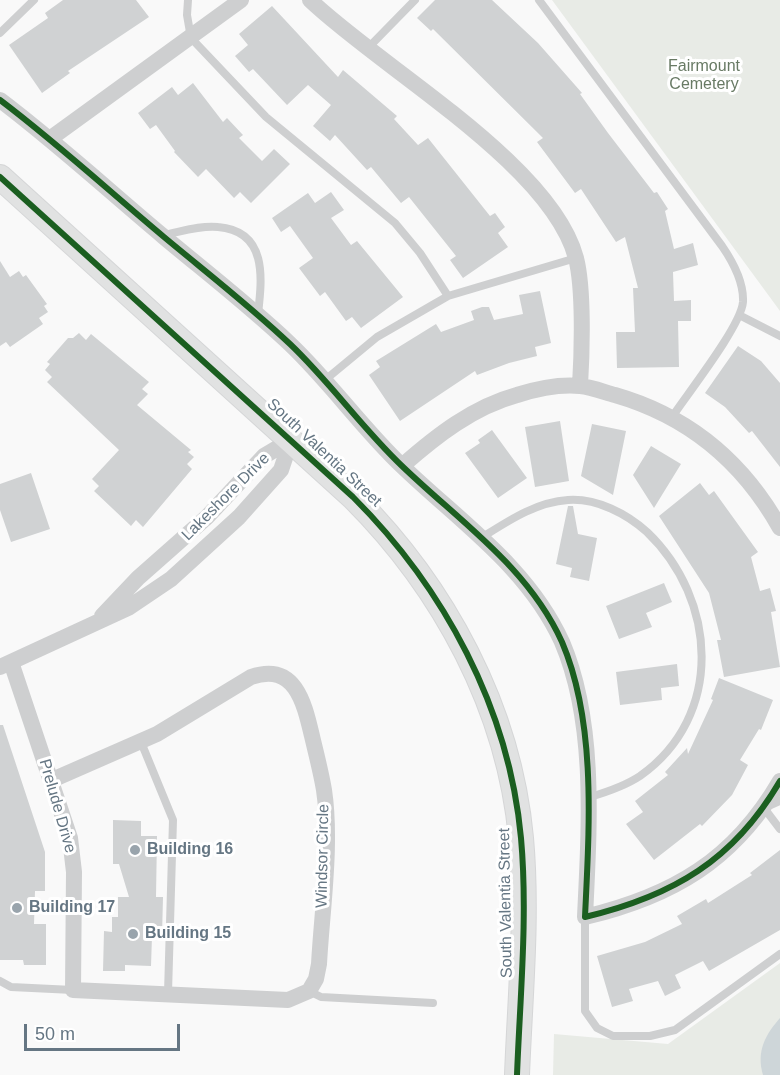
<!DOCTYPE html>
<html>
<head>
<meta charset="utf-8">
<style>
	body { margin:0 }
	#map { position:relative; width:780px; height:1075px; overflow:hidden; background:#f9f9f9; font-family:Helvetica,sans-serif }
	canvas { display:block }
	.scale { position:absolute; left:24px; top:1024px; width:156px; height:27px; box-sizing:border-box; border:3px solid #657683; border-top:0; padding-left:8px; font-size:18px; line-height:21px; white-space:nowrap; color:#657683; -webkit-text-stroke:4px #fff; paint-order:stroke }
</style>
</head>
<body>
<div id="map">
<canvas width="780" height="1075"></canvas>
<div class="scale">50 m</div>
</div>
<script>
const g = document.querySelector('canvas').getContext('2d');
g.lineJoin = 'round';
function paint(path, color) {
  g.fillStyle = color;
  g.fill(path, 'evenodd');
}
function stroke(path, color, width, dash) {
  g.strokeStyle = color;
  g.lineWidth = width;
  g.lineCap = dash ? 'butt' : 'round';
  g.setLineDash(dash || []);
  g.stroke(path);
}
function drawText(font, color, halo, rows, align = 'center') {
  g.font = font + ' Helvetica,sans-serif';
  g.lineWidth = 6;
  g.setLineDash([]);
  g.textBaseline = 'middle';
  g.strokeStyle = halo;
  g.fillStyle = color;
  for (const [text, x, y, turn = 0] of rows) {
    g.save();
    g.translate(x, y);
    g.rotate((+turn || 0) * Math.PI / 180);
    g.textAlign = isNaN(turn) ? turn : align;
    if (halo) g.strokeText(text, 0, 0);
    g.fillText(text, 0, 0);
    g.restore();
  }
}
paint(new Path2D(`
	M552 0H780V311Z
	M780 963V1075H553L554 1034 668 1044Z`), '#e8ebe6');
paint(new Path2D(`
	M780 1018V1075H763C756 1052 765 1035 780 1018Z`), '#ced6d9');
paint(new Path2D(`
	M63 0H136L149 17 68 71 70 73 42 93 9 45 48 18 45 13Z
	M435 0H492L538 43 582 93 580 94 608 133 654 193 657 192 668 209 665 211 674 249 693 243 698 265 673 272 674 301 691 300V321H678L679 367 617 368 616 332H635L633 288H638L625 237 616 242 581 189 575 193 537 142 543 138 433 29 431 31 417 18Z
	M272 6 338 77 343 70 397 116 394 119 418 145 428 138 490 216 495 213 505 227 498 233 508 247 463 278 450 260 456 256 409 197 401 203 371 167 367 170 335 135 330 141 313 126 331 105 308 85 287 105 253 69 249 72 235 56 248 45 239 34Z
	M193 83 223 122 227 118 243 135 239 138 262 161 274 149 290 164 251 203 240 192 234 198 206 169 198 177 174 152 175 151 156 125 150 129 138 113 172 87 178 95Z
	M331 192 344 210 331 218 351 245 357 241 403 297 361 328 352 317 346 321 325 292 320 296 299 268 313 258 290 226 281 232 272 218 308 193 315 203Z
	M0 261 10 277 19 271 23 277 26 275 47 304 44 306 48 312 39 318 43 324 10 347 6 342 0 346Z
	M540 291 551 343 535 347 537 356 509 363 477 375 475 371 400 421 369 375 380 367 376 361 436 324 441 332 474 320 471 311 482 307H489L494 320 523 314 519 295Z
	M79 333 86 340 91 334 149 382 142 389 148 394 137 405 191 450 188 452 194 457 187 464 192 469 143 527 136 520 131 526 94 491 99 486 92 479 119 450 47 382 52 377 45 370 50 364 47 362 68 338H73Z
	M738 346 761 361 780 383V467L752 431 749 433 725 407 705 393Z
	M560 421 569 481 535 487 525 427Z
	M592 424 626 431 613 495 581 476Z
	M492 430 527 478 498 498 465 453 480 443 478 440Z
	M651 446 681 464 654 508 633 475Z
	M31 473 50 529 11 542 0 510V484Z
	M700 483 709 495 714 491 758 552 751 557 760 591 770 588 776 611 771 612 780 667 724 677 717 640H721L709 593 659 516Z
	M568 506H573L578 534 597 538 589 581 570 577 572 568 556 564Z
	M664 583 672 602 646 613 652 627 619 639 606 606Z
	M677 664 679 686 661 688 662 700 620 705 616 672Z
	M719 678 773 700 761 730 759 729 740 760 748 765 732 795 702 826 700 824 654 860 626 824 643 812 635 801 668 775 665 772 687 748 688 754 713 700 711 699Z
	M0 725H3L45 852V891H35L34 924H46V965H24L23 960H0Z
	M113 820 141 821V836H157L156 897H163L162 936H152L151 966 125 965V971H103L104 931 112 932V917H118V897H129L119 864H113Z
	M780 850V930L709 971 703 961 675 975 681 988 665 996 658 981 629 989 633 1001 612 1007 597 956 645 942 682 924 677 916 706 899 708 903 752 875 750 873Z`), '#d0d2d3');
const secondary = new Path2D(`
	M0 177 353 497C444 588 509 708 521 838 528 916 520 997 517 1075`);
stroke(secondary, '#d5d6d7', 26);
stroke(new Path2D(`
	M188 0 187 15 191 38 266 117 395 223 420 253 448 296
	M539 0 722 246C733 262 744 282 743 302 741 326 688 393 672 417
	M0 33 34 0
	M367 49 415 0
	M163 235C180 232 200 225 218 227 268 231 262 279 258 314
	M741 316 780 336
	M325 380 377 337 448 296 576 258
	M481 538C508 521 536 502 568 500 597 498 627 514 647 532 717 599 725 716 640 776 625 786 607 792 590 797
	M141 742 173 820 168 993
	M780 801 764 808 780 829
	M585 917V1011L597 1028 613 1036H650L675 1030 780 954
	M0 981 11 987 73 990
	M309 991 321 997 433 1003`), '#cecfd0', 8);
stroke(new Path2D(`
	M310 0C381 68 551 164 576 258 584 289 582 353 580 386
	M0 100C57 143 109 191 164 237 206 272 250 306 290 344 330 382 362 428 402 466 459 521 528 567 562 642 597 724 589 830 585 917 673 896 734 860 780 781
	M51 138 241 0
	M402 466C436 436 473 407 517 395 536 389 560 384 580 386 591 387 604 392 615 395 688 416 743 462 780 528
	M102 616 138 578 207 517 264 456 291 440
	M11 662 70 838 74 872 73 990 288 1000 309 991 316 979 319 964C322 909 332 844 324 790 321 772 316 753 312 736 304 702 295 662 251 677L157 734 52 780
	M0 667 128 608 171 579 239 517 281 470 291 440`), '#cecfd0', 16);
stroke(secondary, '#e1e2e2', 24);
stroke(new Path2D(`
	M0 100C57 143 109 191 164 237 206 272 250 306 290 344 330 382 362 428 402 466 459 521 528 567 562 642 597 724 589 830 585 917 673 896 734 860 780 781
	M0 177 353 497C444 588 509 708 521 838 528 916 520 997 517 1075`), '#1b5e20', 6);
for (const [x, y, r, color] of [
	[135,850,6,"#99a4ac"],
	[17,908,6,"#99a4ac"],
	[133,934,6,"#99a4ac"]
]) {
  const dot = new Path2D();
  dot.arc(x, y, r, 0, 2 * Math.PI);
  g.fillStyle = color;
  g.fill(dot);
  stroke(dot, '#fff', 2);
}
drawText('16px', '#687a64', '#fff', [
	["Fairmount",704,67],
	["Cemetery",704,85]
]);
drawText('16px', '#657683', '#fff', [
	["South Valentia Street",324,453,43],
	["Lakeshore Drive",226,497,-45],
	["Prelude Drive",57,806,74],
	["Windsor Circle",323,856,-89],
	["South Valentia Street",506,903,-91]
]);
drawText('bold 16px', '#657683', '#fff', [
	["Building 16",147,850],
	["Building 17",29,908],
	["Building 15",145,934]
], 'left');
</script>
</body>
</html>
